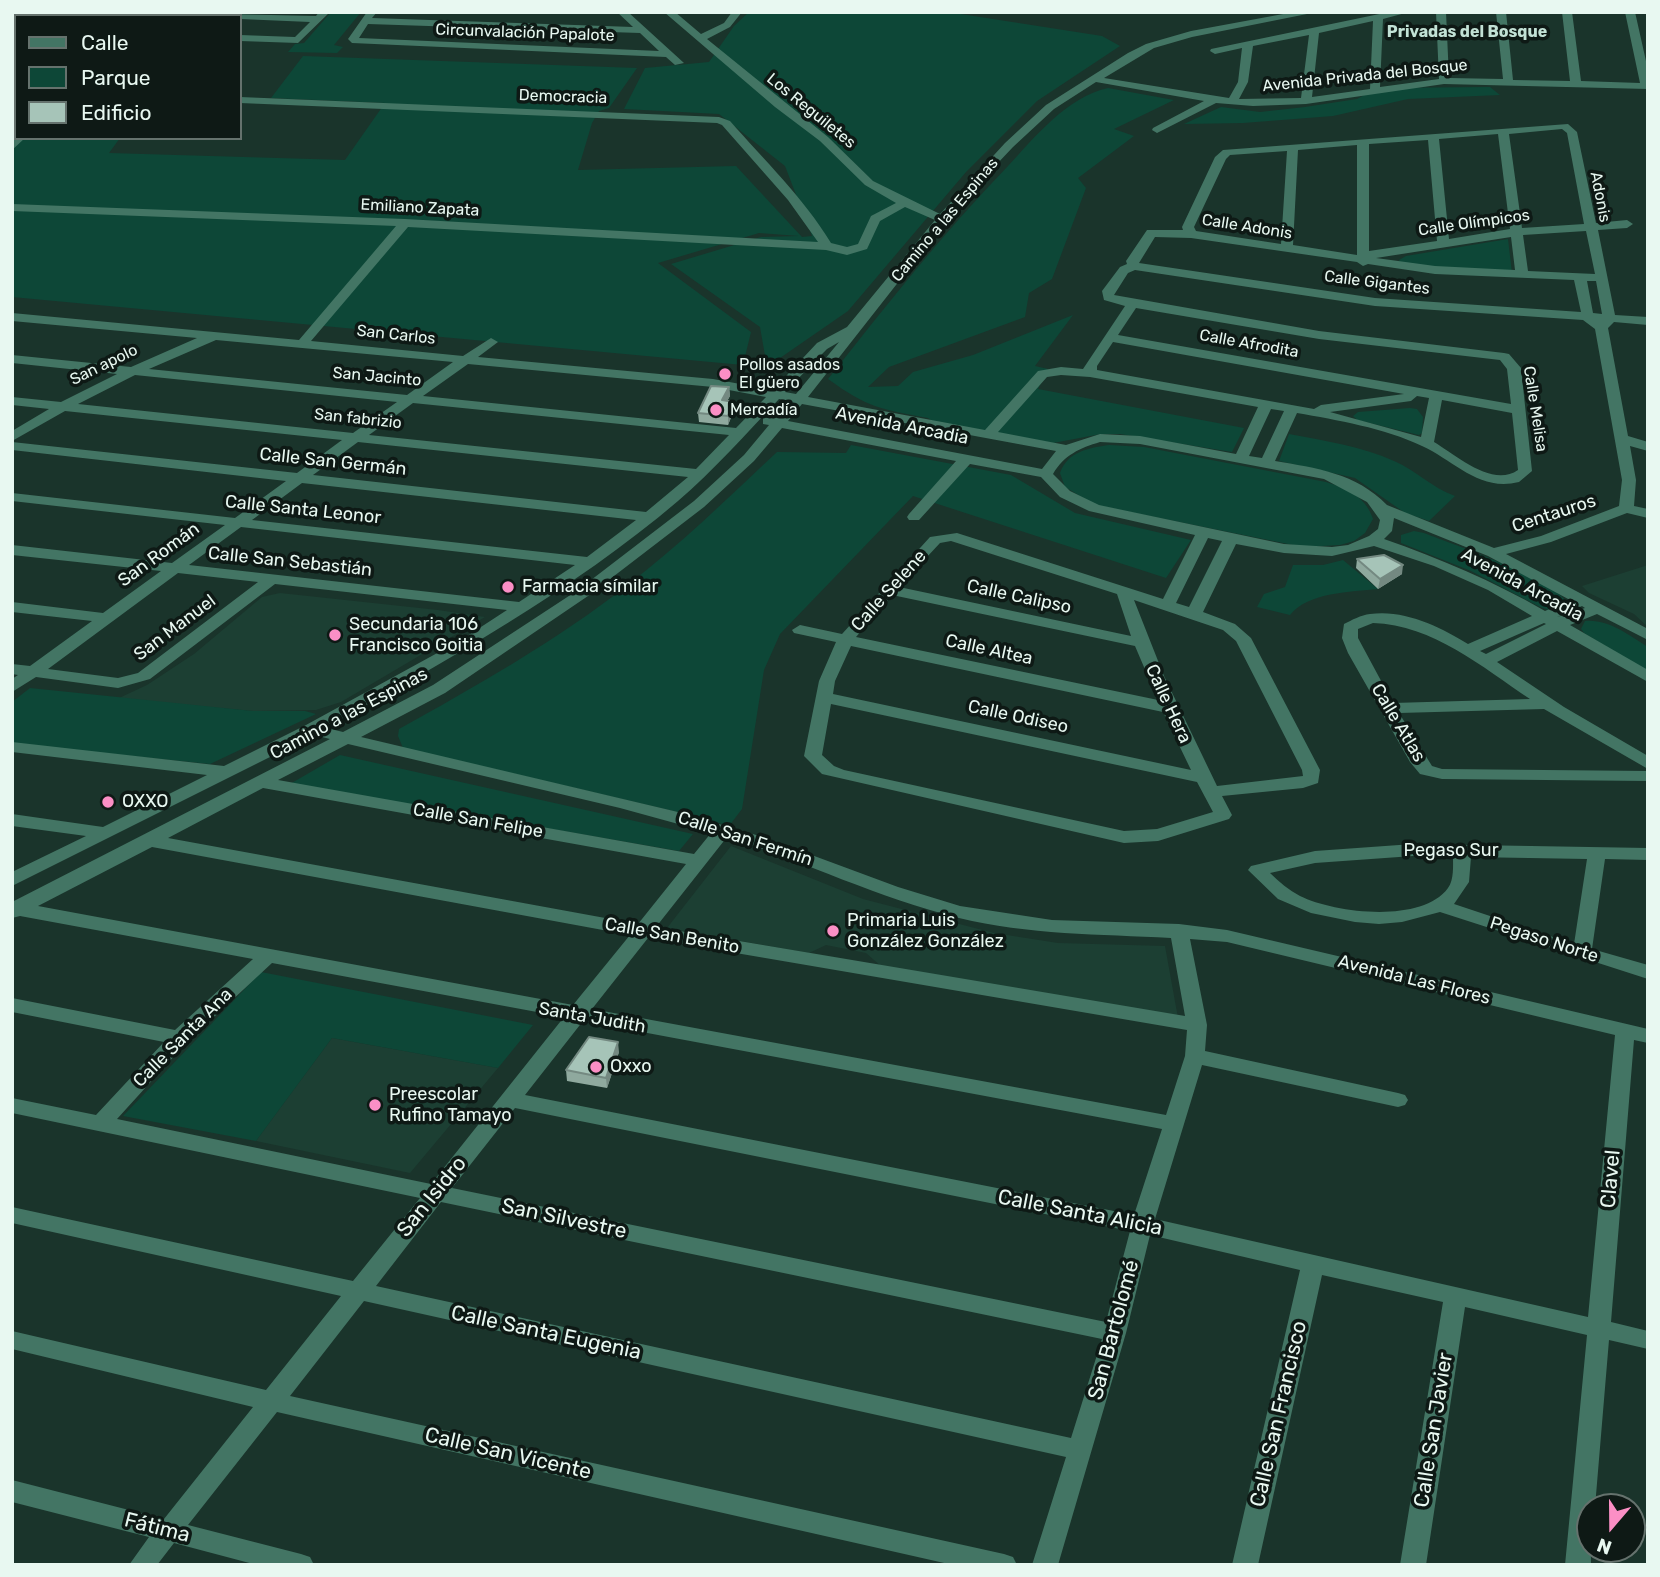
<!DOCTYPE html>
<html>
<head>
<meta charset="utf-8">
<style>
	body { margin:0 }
	#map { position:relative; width:1660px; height:1577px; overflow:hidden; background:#1a342b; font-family:Rubik,sans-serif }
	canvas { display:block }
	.frame { position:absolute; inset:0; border:14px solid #e8f8f1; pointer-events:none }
	.legend { position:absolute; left:14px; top:14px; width:228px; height:126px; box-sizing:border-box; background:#0e1915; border:2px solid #65726d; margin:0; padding:9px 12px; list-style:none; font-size:21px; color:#e8f8f1 }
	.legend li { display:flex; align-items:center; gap:14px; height:35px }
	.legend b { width:35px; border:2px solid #65726d }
	.north { position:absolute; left:1576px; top:1493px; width:70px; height:70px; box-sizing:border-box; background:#0e1915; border:2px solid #65726d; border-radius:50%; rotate:200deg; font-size:19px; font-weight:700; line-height:28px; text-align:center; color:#e8f8f1 }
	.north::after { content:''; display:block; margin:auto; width:24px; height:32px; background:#fb8fc5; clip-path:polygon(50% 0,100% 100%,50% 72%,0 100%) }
</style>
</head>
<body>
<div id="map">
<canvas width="1660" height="1577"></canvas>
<div class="frame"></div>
<ul class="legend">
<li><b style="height:9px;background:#437564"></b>Calle</li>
<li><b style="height:19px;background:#0d4737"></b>Parque</li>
<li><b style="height:19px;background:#a6c4b8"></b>Edificio</li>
</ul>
<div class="north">N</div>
</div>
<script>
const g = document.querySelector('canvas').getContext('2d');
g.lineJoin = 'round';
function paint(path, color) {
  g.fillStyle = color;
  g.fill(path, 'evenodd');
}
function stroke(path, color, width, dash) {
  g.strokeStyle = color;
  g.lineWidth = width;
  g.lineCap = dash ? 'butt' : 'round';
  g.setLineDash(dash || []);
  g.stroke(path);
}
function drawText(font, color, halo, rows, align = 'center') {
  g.font = font + ' Rubik,sans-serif';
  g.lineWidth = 7;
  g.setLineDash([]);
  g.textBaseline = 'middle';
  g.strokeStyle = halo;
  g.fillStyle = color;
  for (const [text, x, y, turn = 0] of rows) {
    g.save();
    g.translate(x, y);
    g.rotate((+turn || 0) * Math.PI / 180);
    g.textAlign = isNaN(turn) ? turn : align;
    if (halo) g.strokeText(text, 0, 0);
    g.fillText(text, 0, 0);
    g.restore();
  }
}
paint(new Path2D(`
	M1648 565V627L1634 614 1589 593 1582 586Z
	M280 593 438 610 485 617 341 702 316 710 253 711 117 699 147 685 194 654 262 597Z
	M731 846 863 899 994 933 1058 943 1165 946 1178 1018 882 967 866 953 826 945 809 953 667 928Z
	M332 1038 498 1068 410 1173 256 1141Z`), '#1c3f33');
paint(new Path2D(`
	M331 12H361L334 45 343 47 337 53 288 52 295 44 304 43Z
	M749 12H948L1102 36 1120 46 1037 101 966 172 848 311 767 367 760 327 671 264 761 237 799 236 759 233 658 263 751 332 743 365 12 297V45H16V138H120L109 153 345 160 385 103 271 98 303 56 637 68 609 108 599 111 592 123 578 170 736 166 802 237 812 236 785 166 719 114 624 109 645 68 709 62 734 26Z
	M1490 87 1500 95 1408 99 1333 116 1243 123 1184 124 1221 107 1260 112 1305 107 1357 99 1376 88Z
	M1108 88 1174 100 1114 129 1134 136 1078 178 1086 188 1052 279 1029 293 1025 317 889 367 868 387 898 386 913 372 973 355 1073 315 1035 366 1048 369 1038 389 1244 428 1232 452 1120 434H1101L1053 443 935 423 928 418C880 409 868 408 828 379 886 306 943 233 1008 166 1035 137 1067 97 1108 88Z
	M1508 239 1512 273 1439 269 1400 262 1399 260 1406 256Z
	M1410 408 1417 409 1423 417 1422 433 1419 435 1357 420 1353 416 1358 412Z
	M1289 434C1325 441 1361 446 1394 461 1416 470 1432 488 1455 496L1429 521 1405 513 1355 478 1279 461Z
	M851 445 1011 475 1075 513 1191 540 1166 578 913 496 780 634 764 670 742 809 729 826 699 817 403 748 398 736 399 729C473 688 559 639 625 587 679 546 728 498 777 452L846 453Z
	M1109 445 1144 447 1326 482C1347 488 1366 497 1373 519L1365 533 1354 541 1340 545 1303 547 1095 505 1065 487 1060 473C1068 451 1089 448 1109 445Z
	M1414 531 1424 533C1457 546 1547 576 1567 602L1549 610 1540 607 1471 571 1401 543V535Z
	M1343 560 1378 589C1351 592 1308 592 1290 615L1257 607 1264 594 1285 587 1293 565H1323Z
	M1585 621C1609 619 1628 635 1648 647V672L1584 633 1581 629Z
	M30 688 253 711H305L316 714 210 764 12 744V702Z
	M340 755 693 834 679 851 290 784Z
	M261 972 533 1025 498 1068 332 1038 256 1141 123 1116Z`), '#0d4737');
paint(new Path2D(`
	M18 12H29L16 18Z
	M136 12 316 16 319 12H330L298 43 240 41V35L295 37 310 22 240 19V16L141 15Z
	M367 12H377L372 18 633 27 617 12H628L684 63 675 65 666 57 352 43 348 39ZM368 24 640 33 659 51 359 38Z
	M664 12H675L701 34 724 23 732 12H742L730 27 707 39 828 137 873 181 940 214 1005 143 1046 105 1128 53 1146 44 1191 31 1294 12H1317L1192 37 1154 48 1104 78 1229 98 1238 82 1242 48 1215 54 1210 51 1211 49 1389 12H1409L1383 19 1380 87 1439 79 1436 12H1446L1449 78 1503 79 1496 12H1506L1513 80 1570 81 1562 12H1572L1581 81 1640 83 1625 12H1635L1648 70V89L1444 84 1306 104 1253 106 1216 103 1157 133 1152 130 1153 128 1204 101 1096 82 1054 109 1013 147 962 201 808 397 985 430 1038 371 1061 367 1083 369 1125 306 1104 300 1102 291 1120 267 1127 264 1126 261 1147 230H1183L1182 227 1215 157 1223 150 1568 124 1577 132 1596 223 1627 220 1633 224 1627 228 1598 230 1615 315 1648 317V325L1614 322 1608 328 1628 436 1648 442V451L1630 446 1636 480 1634 506 1648 509V518L1627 513 1551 542 1506 554 1648 629V640L1597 614 1570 625 1648 670V682L1557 631 1497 662 1564 707 1648 756V769L1544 709 1399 713 1432 766 1442 769 1648 771V781L1442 779 1420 774 1410 762 1348 653 1342 638 1344 624C1352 620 1361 615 1370 614 1404 609 1441 627 1468 644L1532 616 1488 590 1434 566 1374 546 1332 556 1284 553 1236 544 1203 612 1235 624 1251 638 1320 770 1318 783 1303 788 1222 796 1232 815 1229 819 1158 841 1124 843 822 774 804 756 819 681 836 642 794 633 792 630 800 625 842 634 930 537 957 533 1163 599 1195 535 1089 511 1060 497 1041 477 970 464 919 520H909L907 517 909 514 956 461 782 428 754 461 704 507 588 596 445 693 361 737 678 812 763 837 898 887 960 906 1052 920 1179 924 1227 930 1648 1029V1043L1634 1040 1611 1322 1648 1331V1349L1609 1340 1595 1507H1590L1591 1565H1565L1587 1335 1465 1307 1426 1565H1400L1443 1302 1322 1275 1258 1565H1232L1300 1270 1150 1235 1126 1333 1058 1565H1032L1066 1457 364 1301 290 1396 1004 1554 1013 1557 1017 1565H953L277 1412 188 1525 301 1554 310 1557 314 1565H257L174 1543 157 1565H129L149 1537 12 1502V1480L164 1519 253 1407 12 1349V1331L266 1390 341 1296 12 1223V1207L353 1281 420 1198 12 1113V1098L96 1115 164 1042 12 1012V998L175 1030 253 959 20 916 12 918V902L330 739 314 735 12 886V872L86 836 12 826V814L103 827 207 775 12 752V742L224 766 306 725 461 640 507 610 275 584 150 679 118 688 36 677 12 692V679L18 675 12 674V664L30 666 92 621 12 612V602L103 613 161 571 12 555V545L172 563 225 525 12 501V493L235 518 286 481 12 450V442L297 473 342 440 65 411 12 441V431L49 409 12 405V397L61 402 117 374 12 363V355L131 367 197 338 12 321V313L299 340 396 226 12 211V204L405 219 818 242 788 200 722 125 717 123 240 103V97L719 117 730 121C765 161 803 197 831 243L847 247 858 244 871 216 896 203 865 185 820 141 775 107ZM1373 21 1370 89 1312 97 1319 33ZM1309 35 1301 98 1239 99 1248 82 1253 46ZM1562 129 1567 133 1584 224 1522 228 1509 134ZM1498 134 1510 229 1449 239 1439 139ZM1428 140 1437 241 1369 251V144ZM1357 145V255L1293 245 1298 150ZM1287 151 1281 244 1196 231 1194 227 1226 159 1230 155ZM905 207 935 220 847 327 817 343 773 390 713 379 478 357 498 342 491 338 463 356 311 341 408 227 826 250 847 255 867 249 880 221ZM1586 231 1595 274 1528 271 1523 235ZM1155 237 1191 238 1357 262 1363 266 1368 264 1435 274 1574 280 1581 312 1375 298 1139 263ZM1511 237 1515 270 1435 266 1376 258ZM1135 270 1375 306 1583 320 1595 329 1622 480 1619 506 1541 536 1494 548 1387 505C1356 473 1316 468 1275 461L1297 413C1337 420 1384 428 1422 446 1455 461 1479 492 1519 482L1532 471 1521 368 1509 354 1504 353 1319 331 1114 295 1128 273ZM1587 281H1596L1602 314 1593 313ZM1136 308 1319 339 1500 360 1507 369 1511 404 1118 335ZM216 340 453 362 407 395 149 369ZM839 342 796 394 785 392 827 349ZM1113 342 1404 394 1321 405 1314 409 1097 370V366ZM468 364 713 387 766 397 736 428 423 396ZM135 375 397 402 353 433 78 404ZM1061 375 1090 377 1258 407 1236 454 1140 436 1100 434 1066 445 998 432 1047 377ZM1417 396 1429 398 1421 437 1330 412 1411 401ZM779 399 790 401 775 418H763V424L769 425 744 455 694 501 578 590 433 685 343 732 327 728C448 660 572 591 678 501 714 470 746 434 779 399ZM1442 400 1512 413 1518 470C1492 488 1456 455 1434 442ZM413 403 729 435 696 469 369 435ZM802 404 1056 451 1042 469 788 421ZM1271 409 1284 411 1262 458 1249 456ZM358 442 688 477 646 512 313 475ZM1100 442 1140 444 1324 479 1367 502 1380 520 1378 529 1369 536 1348 545 1332 547 1284 544 1099 505 1070 491 1053 474C1064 455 1080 448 1100 442ZM302 483 636 520 587 557 252 520ZM1394 518 1488 556 1570 600 1545 611C1493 581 1441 559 1384 539L1392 531ZM241 527 575 565 519 602 189 565ZM1208 538 1222 541 1189 607 1176 603ZM951 541 1117 594 1131 636 899 587 940 543ZM178 573 258 582 138 673 118 678 48 669ZM892 595 1135 646 1158 700 856 637ZM1134 600 1223 630 1236 641 1302 770 1303 776 1217 786 1164 676ZM1582 606 1585 608 1557 617ZM1373 623C1433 625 1482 667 1530 699L1393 703 1358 638V629ZM1544 623 1546 624 1486 654 1480 651ZM851 646 1163 712 1191 770 833 694 835 681ZM831 704 1197 782 1213 812 1157 829 1124 831 844 770 834 766 822 755ZM348 744 620 808 711 833 694 854 278 780ZM263 788 686 864 638 924 168 838ZM727 837C805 862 879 898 959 918 1028 935 1100 934 1171 938L1185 1016 656 927ZM152 847 630 935 573 1005 38 906ZM648 938 1187 1030 1185 1056 1166 1115 592 1009ZM1190 939 1227 942 1615 1035 1588 1317 1155 1219 1202 1065 1398 1107 1405 1105 1408 1100 1405 1095 1398 1093 1205 1051 1207 1025ZM272 963 564 1017 431 1184 117 1119 186 1043ZM583 1021 1162 1129 1134 1215 525 1095ZM515 1108 1130 1231 1106 1322 452 1188ZM441 1202 1102 1339 1071 1438 376 1286Z
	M12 27H16V33H12Z
	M12 89H16V95H12Z
	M16 136V138H25L12 150V140Z
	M1413 844 1648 848V860L1605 859 1592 949 1648 965V979L1440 912 1402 922 1379 924 1355 922 1311 913 1278 899 1248 870 1251 866 1315 851ZM1413 856H1453C1453 866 1454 880 1448 888 1422 924 1334 913 1300 896 1289 890 1279 882 1270 873L1315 863ZM1471 857 1587 859 1574 944 1454 904 1469 882Z`), '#437564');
paint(new Path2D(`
	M729 387 730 396 727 401 734 402V410L728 425 699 422 698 413Z
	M1357 559 1402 574 1378 589 1356 568Z
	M619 1052 607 1088 567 1081 566 1070Z`), '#8fa99e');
paint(new Path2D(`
	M729 387 730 396 723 409 722 400Z
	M734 402V410L728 425V416Z
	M1403 565 1402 574 1378 589 1380 579Z
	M618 1042 619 1052 607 1088 606 1078Z`), '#748981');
const building = new Path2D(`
	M711 386 729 387 722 400 734 402 728 416 698 413Z
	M1384 555 1403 565 1380 579 1357 559Z
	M589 1037 618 1042 606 1078 566 1070Z`);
paint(building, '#a6c4b8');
stroke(building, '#748981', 2);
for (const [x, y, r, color] of [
	[725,374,7,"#fb8fc5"],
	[716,410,7,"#fb8fc5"],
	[508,587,7,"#fb8fc5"],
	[335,635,7,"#fb8fc5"],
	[108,802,7,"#fb8fc5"],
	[833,931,7,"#fb8fc5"],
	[596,1067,7,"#fb8fc5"],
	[375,1105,7,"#fb8fc5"]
]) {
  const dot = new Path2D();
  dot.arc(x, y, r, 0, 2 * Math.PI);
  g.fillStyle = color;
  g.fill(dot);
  stroke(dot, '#0e1915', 2.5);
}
drawText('bold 16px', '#c2e1d5', '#0e1915', [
	["Privadas del Bosque",1467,32]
]);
drawText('16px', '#e8f8f1', '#0e1915', [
	["Circunvalación Papalote",525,33,2],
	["Avenida Privada del Bosque",1365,76,-6],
	["Democracia",563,97,2],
	["Los Reguiletes",811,111,39],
	["Adonis",1600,197,79],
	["Emiliano Zapata",420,208,3],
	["Camino a las Espinas",945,220,-50],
	["Calle Olímpicos",1474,223,-8],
	["Calle Adonis",1247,227,9],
	["Calle Gigantes",1377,283,7],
	["San Carlos",396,335,6],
	["Calle Afrodita",1249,344,10],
	["San apolo",104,365,-26],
	["San Jacinto",377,377,5],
	["Calle Melisa",1535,409,81],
	["San fabrizio",358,419,6]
]);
drawText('16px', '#e8f8f1', '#0e1915', [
	["Pollos asados",739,365],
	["El güero",739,383],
	["Mercadía",730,410]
], 'left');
drawText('18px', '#e8f8f1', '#0e1915', [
	["Avenida Arcadia",902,426,11],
	["Calle San Germán",333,462,6],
	["Calle Santa Leonor",303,510,6],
	["Centauros",1554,514,-18],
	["San Román",159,555,-36],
	["Calle San Sebastián",290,562,6],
	["Avenida Arcadia",1522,585,28],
	["Calle Selene",889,591,-48],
	["Calle Calipso",1019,597,12],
	["San Manuel",175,628,-37],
	["Calle Altea",989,650,12],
	["Calle Hera",1168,704,65],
	["Camino a las Espinas",349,714,-28],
	["Calle Odiseo",1018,717,12],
	["Calle Atlas",1398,723,59],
	["Calle San Felipe",478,821,10],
	["Calle San Fermín",745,839,18],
	["Pegaso Sur",1451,851],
	["Calle San Benito",672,936,10],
	["Pegaso Norte",1544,940,18],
	["Avenida Las Flores",1414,980,14],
	["Santa Judith",592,1018,10],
	["Calle Santa Ana",183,1038,-45]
]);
drawText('18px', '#e8f8f1', '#0e1915', [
	["Farmacia símilar",522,587],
	["Secundaria 106",349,625],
	["Francisco Goitia",349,646],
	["OXXO",122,802],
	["Primaria Luis",847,921],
	["González González",847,942],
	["Oxxo",610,1067],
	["Preescolar",389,1095],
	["Rufino Tamayo",389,1116]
], 'left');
drawText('21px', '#e8f8f1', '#0e1915', [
	["Clavel",1611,1179,-85],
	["San Isidro",432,1197,-51],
	["Calle Santa Alicia",1080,1213,11],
	["San Silvestre",564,1219,12],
	["San Bartolomé",1114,1330,-75],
	["Calle Santa Eugenia",546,1333,12],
	["Calle San Francisco",1279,1414,-77],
	["Calle San Javier",1434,1430,-81],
	["Calle San Vicente",508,1454,13],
	["Fátima",157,1528,14]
]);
</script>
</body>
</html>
